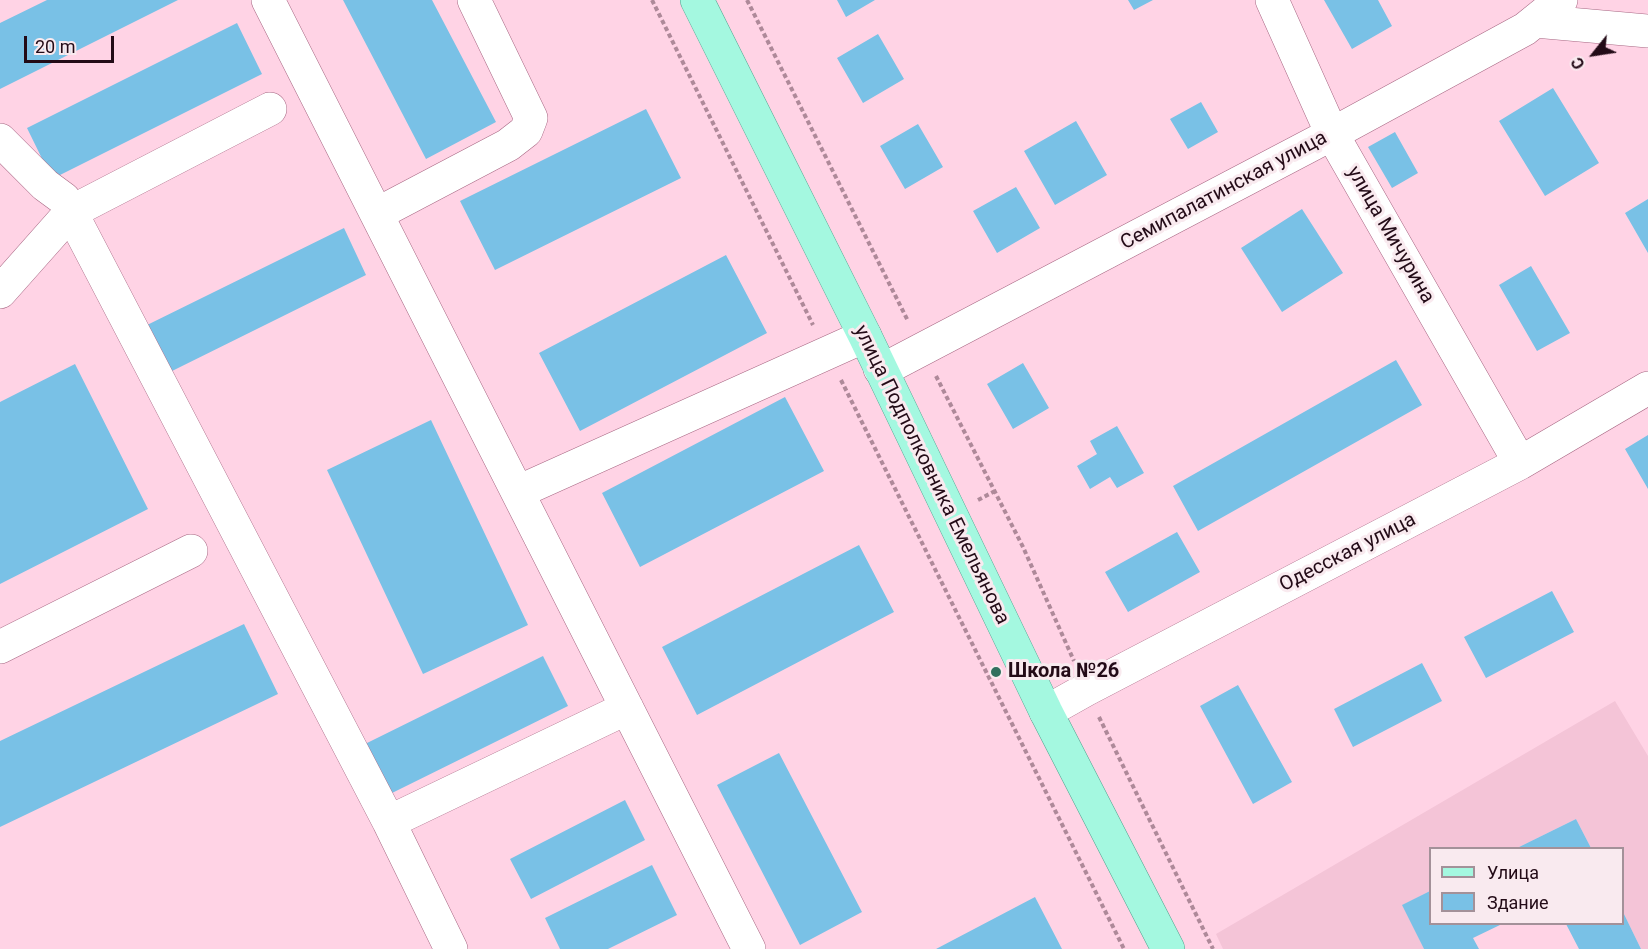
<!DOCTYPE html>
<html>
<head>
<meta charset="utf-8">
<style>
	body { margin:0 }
	#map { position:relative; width:1648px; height:949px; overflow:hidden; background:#ffd3e5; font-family:Roboto,sans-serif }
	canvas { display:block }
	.legend { position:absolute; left:1429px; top:847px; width:195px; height:78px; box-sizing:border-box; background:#f9eaef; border:2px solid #a39199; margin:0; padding:8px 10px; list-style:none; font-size:18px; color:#230b17 }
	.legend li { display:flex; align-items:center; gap:12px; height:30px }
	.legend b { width:30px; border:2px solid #a39199 }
	.north { position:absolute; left:1564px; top:24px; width:60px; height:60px; -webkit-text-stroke:4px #f9eaef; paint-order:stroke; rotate:240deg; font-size:16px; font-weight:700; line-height:24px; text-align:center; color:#230b17 }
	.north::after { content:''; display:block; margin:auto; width:21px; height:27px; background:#230b17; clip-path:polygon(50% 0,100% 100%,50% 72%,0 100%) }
	.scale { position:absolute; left:24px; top:36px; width:90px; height:27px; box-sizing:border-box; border:3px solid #230b17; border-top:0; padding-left:8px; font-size:18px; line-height:21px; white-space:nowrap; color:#230b17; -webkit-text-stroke:4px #f9eaef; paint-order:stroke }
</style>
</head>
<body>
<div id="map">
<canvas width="1648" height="949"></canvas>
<ul class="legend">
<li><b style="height:8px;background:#a4f8e0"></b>Улица</li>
<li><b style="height:16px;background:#79c1e6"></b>Здание</li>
</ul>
<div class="north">С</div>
<div class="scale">20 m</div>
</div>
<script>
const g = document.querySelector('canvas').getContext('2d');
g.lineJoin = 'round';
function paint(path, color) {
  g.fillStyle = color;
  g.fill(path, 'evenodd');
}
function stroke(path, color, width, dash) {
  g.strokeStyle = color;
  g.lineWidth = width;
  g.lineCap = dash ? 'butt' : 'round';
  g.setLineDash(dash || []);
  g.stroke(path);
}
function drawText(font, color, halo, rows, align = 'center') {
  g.font = font + ' Roboto,sans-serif';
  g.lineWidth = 6;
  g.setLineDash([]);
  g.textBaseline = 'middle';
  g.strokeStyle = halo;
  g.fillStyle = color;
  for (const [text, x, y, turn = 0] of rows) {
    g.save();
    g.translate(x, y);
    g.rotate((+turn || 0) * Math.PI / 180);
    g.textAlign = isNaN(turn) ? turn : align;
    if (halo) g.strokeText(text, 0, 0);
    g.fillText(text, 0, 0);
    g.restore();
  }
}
paint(new Path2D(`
	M1615 701 1648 756V949H1641L1623 912 1622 848H1591L1576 819 1517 848H1430V891L1403 905 1424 949H1223L1216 934Z`), '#f4c4d7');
paint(new Path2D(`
	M47 0H178L0 89V23Z
	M343 0H432L496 122 426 159Z
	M837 0H875L846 17Z
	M1128 0H1153L1134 10Z
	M1324 0H1378L1392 26 1352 49Z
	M237 23 262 74 52 179 27 128Z
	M878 34 904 79 863 103 837 58Z
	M1553 88 1599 163 1545 196 1499 121Z
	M1201 102 1218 132 1188 149 1170 119Z
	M646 109 681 178 495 270 460 201Z
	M1076 121 1107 175 1055 205 1024 151Z
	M918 124 943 167 905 189 880 146Z
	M1395 132 1418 173 1392 188 1368 147Z
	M1016 187 1040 228 997 253 973 211Z
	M1648 199V253L1625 213Z
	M1302 209 1343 273 1282 312 1241 248Z
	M344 228 366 275 166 374 143 327Z
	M726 255 767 333 580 431 539 353Z
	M1531 266 1570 333 1537 351 1499 285Z
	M1396 360 1422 405 1198 531 1173 486Z
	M1023 363 1049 408 1013 429 987 384Z
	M75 364 148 509 0 584V402Z
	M785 397 824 471 640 567 602 493Z
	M431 420 528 625 423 674 327 470Z
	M1117 426 1144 473 1117 488 1110 477 1090 489 1077 466 1097 454 1090 441Z
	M1648 435V489L1625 449Z
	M1177 532 1200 572 1128 612 1105 572Z
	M859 545 894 612 697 715 662 647Z
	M1552 591 1574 632 1486 678 1464 637Z
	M244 624 278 694 0 827V741Z
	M543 656 568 706 390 794 365 744Z
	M1422 663 1442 701 1353 747 1334 709Z
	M1238 685 1292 782 1253 804 1200 706Z
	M779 753 862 912 800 945 717 785Z
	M625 800 645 840 531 899 510 859Z
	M1576 819 1591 848H1517Z
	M652 865 677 915 608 949H560L545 918Z
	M1430 891 1431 924H1502L1473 938 1479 949H1424L1402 905Z
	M1035 897 1062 949H936Z
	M1623 912 1641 949H1579L1566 924H1623Z`), '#79c1e6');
const minor = new Path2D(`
	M268 0 749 949
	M1272 0 1332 134 1520 463
	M1535 21 1648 31
	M0 140 45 185 64 199 389 822 451 949
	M377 214 508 145 526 131 531 118 474 0
	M0 292 71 212 270 109
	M880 369 894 364 1332 134 1525 29 1561 0
	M518 492 865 336
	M0 647 191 551
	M1046 712 1087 689 1520 463 1648 388
	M389 822 627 708`);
const major = new Path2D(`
	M697 0 865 336 1046 712 1168 949`);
stroke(minor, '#a76783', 34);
stroke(major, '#4fa28d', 34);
stroke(new Path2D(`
	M652 0 813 325
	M747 0 908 321
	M936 376 1023 547 1074 661
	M841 380 1124 949
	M978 500 995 491
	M1099 717 1213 949`), '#ae8999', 4, [4.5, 3]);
stroke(minor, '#fff', 33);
stroke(major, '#a4f8e0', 33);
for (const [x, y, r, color] of [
	[996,672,6,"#31705e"]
]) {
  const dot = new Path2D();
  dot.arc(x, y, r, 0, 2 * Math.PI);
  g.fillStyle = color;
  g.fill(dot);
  stroke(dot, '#f9eaef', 2);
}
drawText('20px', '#230b17', '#f9eaef', [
	["Семипалатинская улица",1224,191,-28],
	["улица Мичурина",1390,235,60],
	["улица Подполковника Емельянова",931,475,64],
	["Одесская улица",1348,553,-27]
]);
drawText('bold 20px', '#230b17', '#f9eaef', [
	["Школа №26",1008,672]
], 'left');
</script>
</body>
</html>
